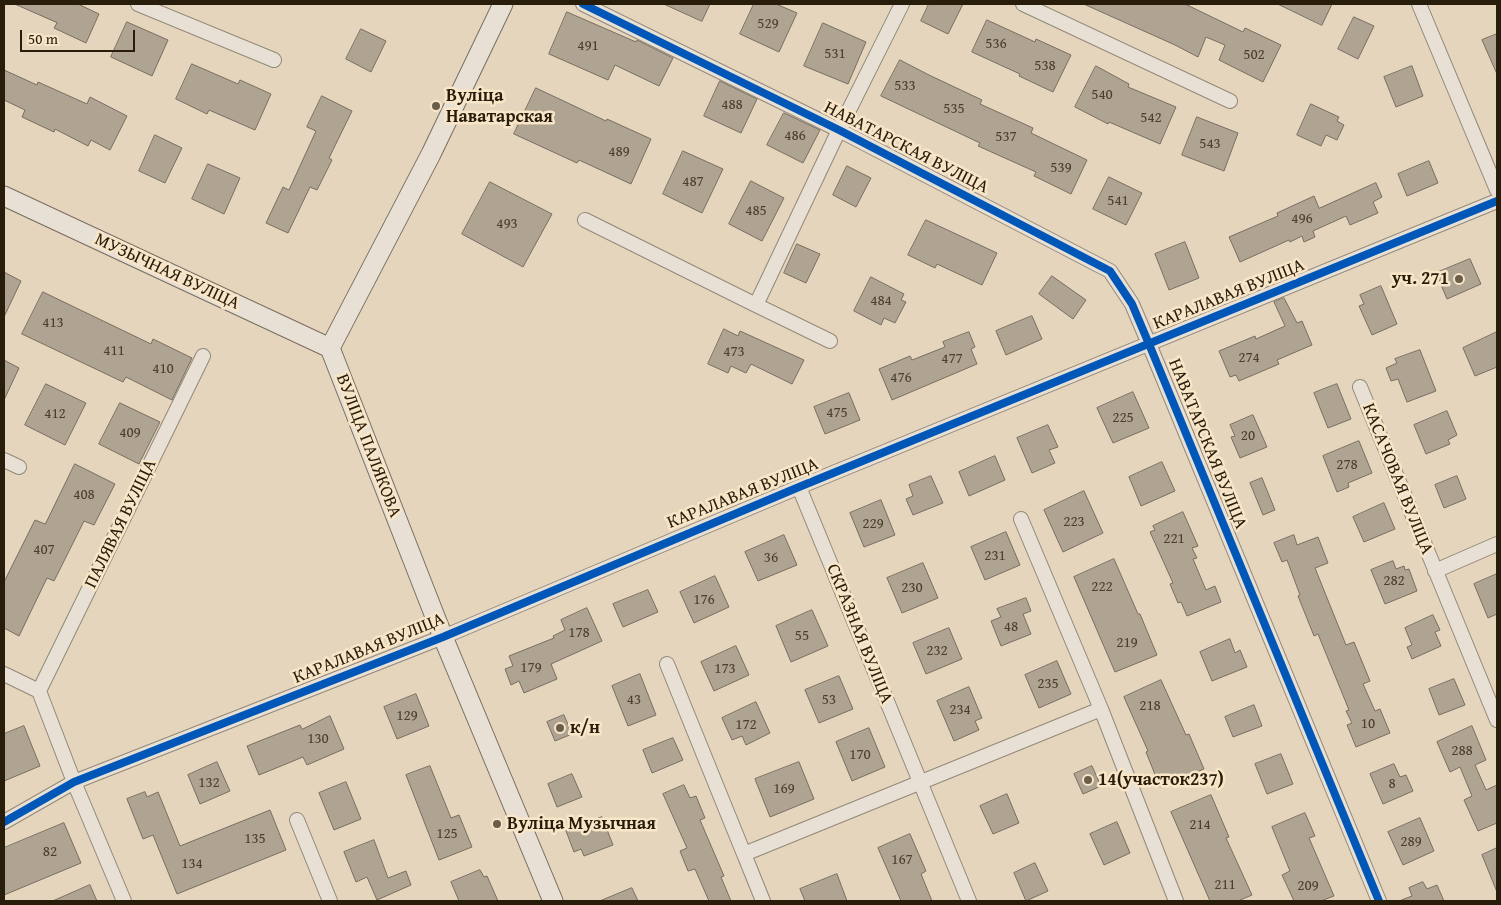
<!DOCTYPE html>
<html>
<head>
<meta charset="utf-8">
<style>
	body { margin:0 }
	#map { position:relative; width:1501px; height:905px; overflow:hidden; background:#e5d5bc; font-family:"Gentium Book Plus",serif }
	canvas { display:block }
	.frame { position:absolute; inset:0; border:5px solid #281c0b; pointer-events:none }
	.scale { position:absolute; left:20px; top:30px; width:115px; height:22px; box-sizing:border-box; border:2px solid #281c0b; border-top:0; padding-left:6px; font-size:15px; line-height:18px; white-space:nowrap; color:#281c0b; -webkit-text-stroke:4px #f9e6c8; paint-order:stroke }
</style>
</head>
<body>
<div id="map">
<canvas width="1501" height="905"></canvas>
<div class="frame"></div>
<div class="scale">50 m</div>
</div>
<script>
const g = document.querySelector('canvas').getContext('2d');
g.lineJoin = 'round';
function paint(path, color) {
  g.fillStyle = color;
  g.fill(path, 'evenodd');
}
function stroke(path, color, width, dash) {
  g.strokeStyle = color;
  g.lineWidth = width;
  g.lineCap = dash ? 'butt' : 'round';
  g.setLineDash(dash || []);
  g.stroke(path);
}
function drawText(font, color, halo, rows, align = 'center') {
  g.font = font + ' "Gentium Book Plus",serif';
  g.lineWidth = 5;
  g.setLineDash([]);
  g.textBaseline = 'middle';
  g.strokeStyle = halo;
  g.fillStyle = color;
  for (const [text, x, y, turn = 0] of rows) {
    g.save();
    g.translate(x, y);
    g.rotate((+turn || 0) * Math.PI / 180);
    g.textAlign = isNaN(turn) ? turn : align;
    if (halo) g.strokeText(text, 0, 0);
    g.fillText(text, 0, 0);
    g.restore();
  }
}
const building = new Path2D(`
	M15 4H78L99 14 86 43 54 28 57 23Z
	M664 4H710L702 21Z
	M754 4H776L797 13 779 52 740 34Z
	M929 4H963L948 34 921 21Z
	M1084 4H1185L1243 32 1245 28 1281 45 1263 82 1219 60 1225 45 1206 37 1198 57 1175 45Z
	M1278 4H1332L1322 25Z
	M567 12 636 42 637 40 673 58 659 86 615 65 608 80 549 54Z
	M1354 17 1374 26 1358 59 1338 49Z
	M987 20 1035 42 1036 39 1071 55 1053 92 1019 76 1020 74 972 52Z
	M127 22 168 40 152 76 111 57Z
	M823 23 866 42 848 84 804 66Z
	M361 29 386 41 371 72 346 59Z
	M1497 34V74L1482 40Z
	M900 60 929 75 982 100 980 104 1033 128 1031 133 1087 160 1071 194 1034 176 1036 172 978 146 980 143 881 96Z
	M192 64 238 84 240 80 271 94 255 130 209 110 207 114 176 99Z
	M1096 66 1129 84 1128 87 1176 107 1160 144 1109 122 1108 124 1075 107Z
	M1412 66 1423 96 1396 107 1384 77Z
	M4 70 37 85 38 82 87 104 90 97 127 116 110 150 91 140 88 146 55 129 54 132 22 117 25 110 4 100Z
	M720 81 757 99 741 133 704 116Z
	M536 88 606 121 607 119 651 139 631 184 579 160 577 163 514 134Z
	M322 96 352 111 329 158 332 160 317 190 310 187 288 233 266 223 283 187 289 190 316 131 307 127Z
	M1311 104 1339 117 1337 121 1344 125 1337 140 1326 135 1321 146 1297 135Z
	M784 113 820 130 803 163 767 145Z
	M1197 117 1238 133 1224 171 1182 155Z
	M155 135 182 148 165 183 139 171Z
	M683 151 723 169 702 213 663 194Z
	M1429 161 1438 183 1407 196 1398 174Z
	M208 164 240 178 224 214 192 199Z
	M847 166 871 178 856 207 833 195Z
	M1109 177 1142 193 1126 225 1093 209Z
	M751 181 784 198 762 241 729 224Z
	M490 182 552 214 523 267 462 234Z
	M1376 183 1382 197 1373 202 1378 213 1350 225 1346 216 1313 231 1315 237 1304 242 1302 236 1290 242 1289 240 1240 262 1229 237 1278 216 1277 213 1314 196 1319 208Z
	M926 220 997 253 982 285 937 264 935 268 908 255Z
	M1185 242 1199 278 1169 290 1155 254Z
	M797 244 820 254 806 283 784 273Z
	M1470 259 1481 284 1447 299 1436 273Z
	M4 272 21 281 4 317Z
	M1052 276 1086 300 1073 319 1039 294Z
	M871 277 904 294 901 300 906 302 895 323 884 318 881 325 854 311Z
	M1381 286 1397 324 1372 335 1359 306 1364 304 1360 295Z
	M43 292 151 344 153 339 192 358 172 400 126 377 123 382 22 334Z
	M1284 298 1297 323 1302 321 1312 345 1277 360 1279 364 1239 381 1236 375 1230 377 1219 351 1255 336 1256 339 1285 326 1274 302Z
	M1032 316 1042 339 1006 355 996 331Z
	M724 329 738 336 740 331 804 360 792 384 751 364 746 373 731 366 728 373 708 364Z
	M969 332 975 347 971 349 977 364 892 400 879 369 910 356 912 360 945 347 943 342Z
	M1497 332V367L1475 376 1463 348Z
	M1420 350 1436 391 1407 402 1398 379 1391 381 1386 368 1397 363 1395 359Z
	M4 360 19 368 4 400Z
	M46 384 86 403 65 445 25 425Z
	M1337 384 1351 419 1328 428 1314 393Z
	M1133 392 1149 428 1113 443 1097 408Z
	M849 393 860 420 825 434 814 407Z
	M120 403 160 422 139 464 99 444Z
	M1447 411 1457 435 1448 440 1450 444 1426 454 1414 425Z
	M1253 415 1267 447 1240 458 1231 437 1235 436 1230 425Z
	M1048 425 1058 447 1049 450 1055 463 1032 473 1017 438Z
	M1359 441 1372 473 1348 483 1349 487 1337 492 1323 456Z
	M995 456 1005 480 969 496 959 472Z
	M1162 462 1175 491 1141 506 1129 477Z
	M75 464 115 484 94 525 84 521 54 581 47 578 19 636 4 628V582L35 520 45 524Z
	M931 476 943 503 913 515 906 499 913 496 909 485Z
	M1457 476 1466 499 1444 508 1435 485Z
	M1262 478 1275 510 1263 515 1250 483Z
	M1084 491 1103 533 1063 552 1044 510Z
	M881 500 895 535 864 547 850 513Z
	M1384 503 1395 529 1364 542 1353 517Z
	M1183 512 1198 546 1192 548 1197 558 1193 559 1206 590 1215 586 1221 602 1187 616 1181 602 1178 603 1170 584 1173 583 1150 532 1155 530 1153 526Z
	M1006 532 1020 565 985 580 971 547Z
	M784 535 797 565 758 581 745 552Z
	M1294 535 1297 545 1318 537 1328 563 1315 568 1346 645 1354 642 1370 681 1363 684 1375 711 1380 709 1390 733 1356 747 1347 725 1352 723 1346 711 1349 710 1318 634 1314 636 1298 596 1300 595 1287 560 1282 562 1274 543Z
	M1114 559 1138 614H1140L1157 655 1115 672 1074 577Z
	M1393 561 1396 569 1404 566 1405 570 1409 569 1417 591 1385 604 1371 570Z
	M923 563 938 598 902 613 887 578Z
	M1497 574V614L1488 618 1474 584Z
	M715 576 729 607 694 623 680 592Z
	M648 590 658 612 623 627 613 604Z
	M1026 598 1031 611 1023 614 1031 634 1001 646 991 621 1001 617 997 609Z
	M587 608 602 641 551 664 557 679 524 693 519 681 511 685 505 669 513 666 509 656 554 638 553 636 565 630 561 620Z
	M812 610 828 646 791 662 776 626Z
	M1433 615 1440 630 1435 632 1441 646 1412 659 1407 647 1412 645 1405 628Z
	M949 628 962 659 926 674 913 643Z
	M1230 639 1235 653 1240 650 1247 667 1212 681 1200 652Z
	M736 646 749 675 714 691 701 662Z
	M1057 661 1071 694 1039 708 1025 675Z
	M640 674 656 715 628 726 612 686Z
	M839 676 853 709 819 723 805 690Z
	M1454 679 1465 705 1439 715 1429 689Z
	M1161 680 1186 735 1189 734 1204 769 1160 787 1146 752 1148 751 1124 697Z
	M969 687 982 718 975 721 979 730 954 741 937 701Z
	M416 694 429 726 397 739 384 707Z
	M756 702 770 733 746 745 742 736 732 740 722 718Z
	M1254 705 1262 726 1233 737 1225 717Z
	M564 715 572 734 555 741 547 722Z
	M330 716 344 749 307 765 303 757 259 775 247 746 300 725 302 729Z
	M24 726 40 766 4 781V734Z
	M1472 726 1486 760 1475 765 1486 790 1497 785V823L1478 831 1464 800 1472 796 1460 767 1450 772 1437 742Z
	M869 728 885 767 852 781 836 742Z
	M673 738 683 760 652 773 643 750Z
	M1281 754 1293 784 1267 794 1255 764Z
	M217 762 230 791 200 804 188 775Z
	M799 762 814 799 770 817 755 779Z
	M1394 764 1400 777 1406 775 1413 791 1383 804 1370 774Z
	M430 766 451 818 459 815 472 847 439 860 406 775Z
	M1092 766 1101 786 1083 794 1074 774Z
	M572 774 582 797 557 807 548 784Z
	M346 782 361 819 334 830 319 793Z
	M684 785 690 798 696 796 705 818 700 820 724 876 721 877 731 901H709L695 869 688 871 680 851 687 848 663 794Z
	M145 792 147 797 158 792 180 846 270 810 286 850 177 894 153 835 143 839 127 799Z
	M1007 794 1019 823 993 834 980 806Z
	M1211 795 1229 837 1226 838 1252 895 1238 901H1210L1171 812Z
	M1305 813 1315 836 1309 838 1334 896 1321 901H1294L1282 875 1290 871 1272 827Z
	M602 817 613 845 584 856 581 849 574 852 566 831Z
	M1420 818 1434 851 1403 865 1388 832Z
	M1117 822 1130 853 1104 865 1090 834Z
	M64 823 81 863 4 895V848Z
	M910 834 926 871 921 874 932 901H901L878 848Z
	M374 840 388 878 406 871 411 885 377 900 367 877 356 882 344 852Z
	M1497 848V892L1482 855Z
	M1035 863 1048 891 1026 901 1014 873Z
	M480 870 484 877 487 876 498 901H459L451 882Z
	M837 874 847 901H805L800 889Z
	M1423 882 1427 889 1437 885 1444 901H1399L1412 896 1409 888Z
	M90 885 97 901H53Z
	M632 888 638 901H600Z`);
paint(building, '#afa392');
stroke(building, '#786e60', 1);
const street = new Path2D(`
	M138 4 274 60
	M583 4 839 130 1110 271 1132 304 1149 344 1379 901
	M1023 4 1230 101
	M1419 4 1497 190
	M585 220 756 305 839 130 902 4
	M756 305 830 341
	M1360 387 1497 720
	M4 460 19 467
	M799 487 969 901
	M1435 571 1497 544
	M667 664 744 854 1101 709 1021 519
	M4 674 39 691 74 782 124 901
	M39 691 203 356
	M1101 709 1176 901
	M297 820 330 901
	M4 822 74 782 443 637 799 487 1497 201
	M744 854 763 901`);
const secondary = new Path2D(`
	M503 4 431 154 330 348 443 637 553 901
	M4 196 330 348`);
stroke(street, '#928878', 16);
stroke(secondary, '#786e60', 21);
stroke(street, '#e8e0d4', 14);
stroke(secondary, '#e8e0d4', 19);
stroke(new Path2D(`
	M583 4 839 130 1110 271 1132 304 1149 344 1379 901
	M4 822 74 782 443 637 799 487 1497 201`), '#0057b8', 8);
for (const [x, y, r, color] of [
	[436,106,5,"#6a5d49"],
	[1459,279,5,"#6a5d49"],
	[560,728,5,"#6a5d49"],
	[1088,780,5,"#6a5d49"],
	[497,824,5,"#6a5d49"]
]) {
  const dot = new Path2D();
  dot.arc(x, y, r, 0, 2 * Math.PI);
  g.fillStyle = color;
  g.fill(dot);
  stroke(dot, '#f9e6c8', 2);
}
drawText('15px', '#4a3e2d', null, [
	["529",768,24],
	["536",996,44],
	["491",588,46],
	["531",835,54],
	["502",1254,55],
	["538",1045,66],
	["533",905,86],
	["540",1102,95],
	["488",732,105],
	["535",954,109],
	["542",1151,118],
	["486",795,136],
	["537",1006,137],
	["543",1210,144],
	["489",619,152],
	["539",1061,168],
	["487",693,182],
	["541",1118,201],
	["485",756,211],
	["496",1302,219],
	["493",507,224],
	["484",881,301],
	["413",53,323],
	["411",114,351],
	["473",734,352],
	["274",1249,358],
	["477",952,359],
	["410",163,369],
	["476",901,378],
	["475",837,413],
	["412",55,414],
	["225",1123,418],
	["409",130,433],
	["20",1248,436],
	["278",1347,465],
	["408",84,495],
	["223",1074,522],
	["229",873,524],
	["221",1174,539],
	["407",44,550],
	["231",995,556],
	["36",771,558],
	["282",1394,581],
	["222",1102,587],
	["230",912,588],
	["176",704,600],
	["48",1011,627],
	["178",579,633],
	["55",802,636],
	["219",1127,643],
	["232",937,651],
	["179",531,668],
	["173",725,669],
	["235",1048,684],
	["43",634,700],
	["53",829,700],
	["218",1150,706],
	["234",960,710],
	["129",407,716],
	["10",1368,724],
	["172",746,725],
	["130",318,739],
	["288",1462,751],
	["170",860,755],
	["132",209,783],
	["8",1392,784],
	["169",784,789],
	["214",1200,825],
	["125",447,834],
	["135",255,839],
	["289",1411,842],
	["82",50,852],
	["167",902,860],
	["134",192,864],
	["211",1225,885],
	["209",1308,886]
]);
drawText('bold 18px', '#281c0b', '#f9e6c8', [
	["Вуліца",446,96],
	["Наватарская",446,117],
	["уч. 271",1449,279,"right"],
	["к/н",570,728],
	["14(участок237)",1098,780],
	["Вуліца Музычная",507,824]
], 'left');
drawText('18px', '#281c0b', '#f9e6c8', [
	["НАВАТАРСКАЯ ВУЛІЦА",906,148,27],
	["МУЗЫЧНАЯ ВУЛІЦА",167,272,25],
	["КАРАЛАВАЯ ВУЛІЦА",1229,295,-22],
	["НАВАТАРСКАЯ ВУЛІЦА",1207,444,68],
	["ВУЛІЦА ПАЛЯКОВА",368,446,69],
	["КАСАЧОВАЯ ВУЛІЦА",1397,479,68],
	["КАРАЛАВАЯ ВУЛІЦА",743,494,-22],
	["ПАЛЯВАЯ ВУЛІЦА",121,524,-64],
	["СКРАЗНАЯ ВУЛІЦА",859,634,68],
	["КАРАЛАВАЯ ВУЛІЦА",369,649,-22]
]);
</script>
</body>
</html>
